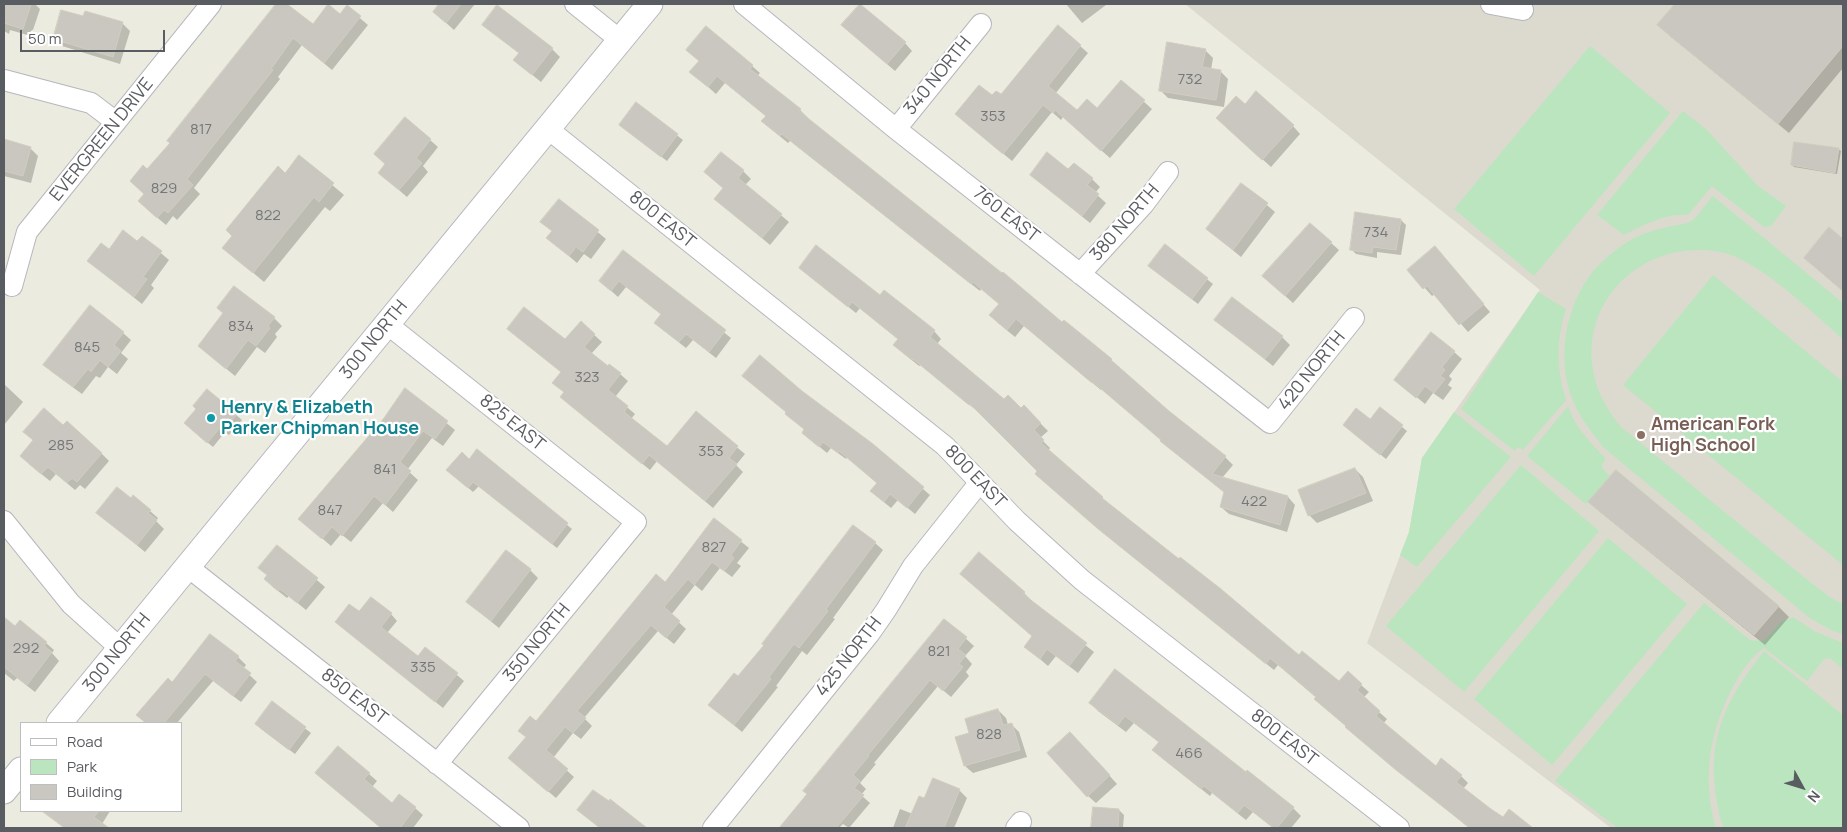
<!DOCTYPE html>
<html>
<head>
<meta charset="utf-8">
<style>
	body { margin:0 }
	#map { position:relative; width:1847px; height:832px; overflow:hidden; background:#ecebe0; font-family:Manrope,sans-serif }
	canvas { display:block }
	.frame { position:absolute; inset:0; border:5px solid #595c61; pointer-events:none }
	.legend { position:absolute; left:20px; top:722px; width:162px; height:90px; box-sizing:border-box; background:#fff; border:1px solid #bdbec0; margin:0; padding:6px 9px; list-style:none; font-size:15px; color:#595c61 }
	.legend li { display:flex; align-items:center; gap:10px; height:25px }
	.legend b { width:25px; border:1px solid #bdbec0 }
	.north { position:absolute; left:1777px; top:762px; width:50px; height:50px; -webkit-text-stroke:4px #fff; paint-order:stroke; rotate:129deg; font-size:14px; font-weight:700; line-height:20px; text-align:center; color:#595c61 }
	.north::after { content:''; display:block; margin:auto; width:18px; height:22px; background:#595c61; clip-path:polygon(50% 0,100% 100%,50% 72%,0 100%) }
	.scale { position:absolute; left:20px; top:30px; width:145px; height:22px; box-sizing:border-box; border:2px solid #595c61; border-top:0; padding-left:6px; font-size:15px; line-height:18px; white-space:nowrap; color:#595c61; -webkit-text-stroke:4px #fff; paint-order:stroke }
</style>
</head>
<body>
<div id="map">
<canvas width="1847" height="832"></canvas>
<div class="frame"></div>
<ul class="legend">
<li><b style="height:6px;background:#fff"></b>Road</li>
<li><b style="height:14px;background:#bbe5bf"></b>Park</li>
<li><b style="height:14px;background:#c9c7bf"></b>Building</li>
</ul>
<div class="north">N</div>
<div class="scale">50 m</div>
</div>
<script>
const g = document.querySelector('canvas').getContext('2d');
g.lineJoin = 'round';
function paint(path, color) {
  g.fillStyle = color;
  g.fill(path, 'evenodd');
}
function stroke(path, color, width, dash) {
  g.strokeStyle = color;
  g.lineWidth = width;
  g.lineCap = dash ? 'butt' : 'round';
  g.setLineDash(dash || []);
  g.stroke(path);
}
function drawText(font, color, halo, rows, align = 'center') {
  g.font = font + ' Manrope,sans-serif';
  g.lineWidth = 4.5;
  g.setLineDash([]);
  g.textBaseline = 'middle';
  g.strokeStyle = halo;
  g.fillStyle = color;
  for (const [text, x, y, turn = 0] of rows) {
    g.save();
    g.translate(x, y);
    g.rotate((+turn || 0) * Math.PI / 180);
    g.textAlign = isNaN(turn) ? turn : align;
    if (halo) g.strokeText(text, 0, 0);
    g.fillText(text, 0, 0);
    g.restore();
  }
}
paint(new Path2D(`
	M1185 4H1843V828H1611L1367 643 1409 532 1422 458 1540 290Z`), '#dcdace');
paint(new Path2D(`
	M1590 46 1670 113 1534 276 1454 209Z
	M1683 111 1707 130 1758 186 1786 206 1771 226 1764 227 1712 186 1688 215C1665 213 1644 225 1624 235L1597 215Z
	M1713 196 1843 303V339C1812 313 1759 259 1720 252 1652 239 1586 290 1592 362 1594 387 1606 409 1621 427L1805 578 1831 598 1843 604V634L1833 631 1811 619 1603 447C1593 433 1581 420 1574 403 1555 362 1565 305 1594 270 1604 259 1616 249 1629 241 1642 233 1657 229 1672 226 1677 225 1685 224 1690 222 1697 219 1707 202 1713 196Z
	M1713 275 1843 382V565L1623 385Z
	M1538 292 1566 309C1556 340 1556 369 1566 400L1523 450 1518 447 1515 451 1461 409Z
	M1568 406C1576 429 1590 442 1606 459L1602 464V468L1610 476 1586 504 1527 456Z
	M1454 412 1511 457 1417 567 1400 555 1409 532 1422 458Z
	M1521 465 1599 531 1464 692 1386 626Z
	M1608 538 1687 604 1552 765 1474 699Z
	M1704 603 1750 640 1764 641 1782 621 1793 617 1814 631 1843 643V669L1830 658 1824 659 1807 681 1764 648C1751 656 1743 670 1735 683 1710 728 1701 779 1716 828H1618L1555 781Z
	M1764 651 1843 715V828H1723C1703 753 1716 712 1764 651Z`), '#bbe5bf');
paint(new Path2D(`
	M4 4H35L40 9 31 36 10 30 9 34 4 31Z
	M278 4H285L313 26 341 15 347 7 368 25 332 70 302 45 278 77 280 79 194 188 200 194 177 220 173 216 166 225 147 209 145 194 147 171 171 143 169 141Z
	M441 4H475L454 30 434 12Z
	M1066 4H1104L1106 5 1082 23Z
	M1677 4H1843V68L1789 133 1670 36 1659 25Z
	M84 18 122 23 130 31 120 64 62 46 54 38Z
	M484 25 552 49 560 57 541 82 514 60 520 54Z
	M851 33 905 43 912 51 895 71Z
	M1080 46 1088 53 1055 94 1078 112 1097 110 1121 81 1152 109 1110 158 1063 117 1061 120 1052 112 1012 161 965 122 992 97 1001 96Z
	M1205 50 1213 58 1211 70 1220 71 1228 79 1224 107 1168 98 1160 90Z
	M752 66 760 73 757 76 800 110 808 118 807 119 1225 457 1233 465 1222 478 1288 497 1295 505 1287 532 1229 514 1221 507 1225 493 1102 389 1101 390 1024 326 1015 337 998 323 991 315 1000 304 981 289 980 291 790 141 788 143 771 129 763 121 767 117 725 83 716 94 699 79Z
	M636 104 683 140 667 161 626 130Z
	M1245 106 1293 126 1300 134 1271 167 1226 126Z
	M430 140 438 147 423 166 428 172 407 197 379 173Z
	M4 141 30 148 38 156 31 183 4 176Z
	M1838 149 1841 151 1837 174 1794 167 1792 165Z
	M299 157 344 195 330 211 325 207 264 282 224 248Z
	M743 171 751 179 745 185 789 222 770 245 724 206V189L705 172Z
	M1068 171 1092 179 1100 187 1095 193 1106 203 1090 223 1031 175Z
	M1242 184 1275 212 1241 257 1207 229Z
	M559 200 606 239 591 259 584 254 577 263 548 238 553 232Z
	M1401 220 1406 225 1401 255 1377 252V258L1356 254 1351 249Z
	M1829 229 1843 240V291L1816 268Z
	M142 237 169 260 151 285 154 288 142 304 88 261 109 251 137 243Z
	M1331 243 1339 250 1293 303 1272 284Z
	M1165 246 1213 284 1198 304 1155 271Z
	M623 252 731 338 716 358 693 340 686 348 663 330 662 315 626 287 618 297 600 281Z
	M1442 256 1490 312 1468 332 1435 294 1432 296 1409 270Z
	M808 275 880 297 884 292 934 331 941 339 937 344 1004 400 1021 410 1024 407 1048 431 1040 438 1050 448 1048 451 1110 505 1299 656 1339 683 1361 685 1369 692 1363 698 1387 719 1383 724 1436 767 1461 776 1468 783 1463 789 1503 819 1527 824 1530 828H1469L1354 734 1317 698 1278 665 1274 670 1106 535 1038 471 978 410 977 411 921 365 919 366 902 352 895 345 899 340 860 308 856 313Z
	M274 318 282 326 275 334 277 337 265 353 257 347 235 376 199 346Z
	M1216 320 1282 337 1290 345 1273 366Z
	M581 323 602 342 591 354 608 368 620 374 628 381 615 397 635 414 631 419 667 448 696 413 745 454 736 465 743 472 713 508 657 461 650 470 569 404 565 393 554 383 562 372 566 341Z
	M123 333 131 340 121 353 128 359 117 374 108 367 100 378 96 376 82 394 52 372 44 364Z
	M1454 352 1462 359 1449 376 1452 379 1448 385 1452 388 1443 400 1433 393 1425 404 1396 380Z
	M4 384 23 402 4 425Z
	M207 390 242 420 229 435 225 432 213 447 190 428 197 409Z
	M406 390 455 430 443 446 432 438 407 470 418 480 393 512 383 503 351 542 341 534 331 546 300 519 385 418Z
	M802 392 872 445 930 495 915 514 898 500 891 508 879 498 878 484 847 457 846 459 831 448 827 453 803 433 805 430 786 414Z
	M1380 409 1407 431 1386 459 1344 425 1370 421Z
	M63 427 101 453 109 461 85 489 80 485 75 490 56 474 50 481 29 464Z
	M478 451 572 529 557 548 479 486 473 492 453 475Z
	M1355 469 1363 477 1373 501 1317 523 1309 515Z
	M134 497 158 518 156 521 164 529 145 552 98 513 131 500Z
	M1589 502 1778 606 1789 617 1765 645 1600 512Z
	M714 520 749 548 737 563 741 566 732 577 720 568 702 591 695 585 671 615 686 629 674 644 658 631 584 718 592 726 581 739 573 733 553 758 574 777 556 798 517 765 527 737 536 723 665 584Z
	M875 543 883 550 833 618 835 619 807 655 802 651 776 686 778 687 742 732 710 705Z
	M277 546 325 587 306 610 289 596 287 598 273 587 268 576Z
	M530 570 538 578 499 628 467 602Z
	M969 581 1024 593 1032 601 1031 602 1094 652 1078 673 1056 656 1048 666 1026 647 1033 637Z
	M360 613 391 614 397 621 387 633 418 658 426 649 464 681 443 708 336 622Z
	M4 618 15 628 46 643 54 650 52 653 59 661 35 692 17 678 14 681 4 673Z
	M945 620 974 646 965 656 972 664 966 672 969 676 951 697 938 686 874 763 876 764 860 783 866 789 861 795 870 803 849 828 843 824 839 828H781Z
	M210 636 238 657 246 665 243 669 257 682 241 702 213 681 177 723H146L138 715 172 684Z
	M1115 671 1246 774 1293 808 1301 816 1291 828H1273L1253 812 1246 820 1212 793 1210 796 1162 758 1154 750 1160 743 1134 723 1126 732 1098 711 1091 703Z
	M272 703 311 733 295 754 261 729Z
	M998 710 1006 718 1008 725 1011 724 1019 732 1027 757 973 773 965 766Z
	M1078 741 1117 784 1096 803 1088 796Z
	M369 774 377 781 372 787 392 805 415 808 423 815 413 828H381L325 780Z
	M959 790 967 798 954 828H893L900 809 913 814 925 800Z
	M610 801 645 828H600L579 810Z
	M1094 808 1119 810 1124 815 1123 828H1092Z
	M61 811H110L102 824 107 828H64L55 819Z`), '#0003');
const building = new Path2D(`
	M4 4H31L23 29 4 23Z
	M276 4H287L313 24 328 4 340 14 347 5 361 16 324 63 293 38 271 69 273 70 187 179 193 185 168 213 164 210 157 218 138 201 144 194 130 181 143 165 147 169 170 143 167 141Z
	M439 4H461L446 23 433 12Z
	M860 4 906 42 887 64 841 25Z
	M1675 4H1843V46L1778 124 1657 25Z
	M497 5 553 48 532 75 513 60 519 53 482 25Z
	M61 10 83 16 85 11 123 22 113 57 53 39Z
	M1058 25 1081 45 1048 86 1077 110 1087 99 1097 108 1121 80 1145 100 1101 151 1055 110 1053 113 1043 105 1003 154 955 114 979 85 992 95 996 91 1001 94Z
	M706 26 753 65 750 69 801 109 799 111 1002 273 1003 272 1062 322 1064 320 1112 359 1111 360 1169 411 1226 456 1212 474 1288 496 1280 525 1220 507 1224 492 1160 441 1161 440 1093 382 1092 383 1016 319 1007 330 989 315 999 304 973 282 971 284 782 134 780 136 761 121 766 116 717 76 708 87 689 72 699 61 686 50Z
	M1167 42 1206 49 1202 67 1221 70 1216 100 1159 91Z
	M1256 91 1294 125 1262 160 1216 118 1236 96 1245 104Z
	M636 102 678 134 661 157 619 125Z
	M405 117 431 139 416 158 422 163 399 190 378 173 385 164 374 154Z
	M4 139 31 147 23 176 4 171Z
	M1794 142 1839 148 1835 173 1791 165Z
	M721 152 744 170 738 178 782 214 762 238 714 199 723 188 704 172Z
	M1047 152 1068 169 1074 163 1093 178 1087 185 1099 194 1082 216 1030 175Z
	M299 155 334 183 319 202 314 197 253 273 222 248 232 236 226 230 278 166 285 173Z
	M1241 183 1268 203 1233 250 1206 229Z
	M559 199 599 230 583 252 576 247 569 256 546 238 552 231 540 222Z
	M1355 212 1401 219 1396 250 1373 247 1372 253 1350 250Z
	M1310 223 1332 242 1285 296 1262 276Z
	M1829 227 1843 239V291L1804 258Z
	M123 230 137 241 142 236 162 251 143 277 147 279 134 297 87 261 101 243 109 249Z
	M1165 244 1208 278 1192 299 1148 266Z
	M816 245 880 295 884 290 935 330 930 337 1004 399 1008 395 1021 408 1024 405 1041 423 1034 430 1044 440 1041 443 1103 497 1102 498 1179 559 1180 557 1221 589 1299 655 1302 651 1339 681 1348 671 1362 684 1357 690 1380 711 1376 716 1436 766 1441 758 1462 775 1456 782 1491 809 1503 817 1509 809 1533 828H1470L1396 770 1345 727 1346 726 1314 699 1316 697 1270 658 1266 664 1097 528 1035 474 1037 471 970 404 969 405 913 359 912 360 893 345 898 339 852 302 848 307 799 268Z
	M1435 246 1484 304 1459 325 1427 286 1423 289 1407 270Z
	M623 250 726 330 709 352 686 334 679 342 654 323 661 314 619 281 611 291 599 281Z
	M234 286 275 317 268 326 270 328 256 346 248 340 226 369 198 346 223 313 217 308Z
	M1232 297 1283 336 1265 359 1214 320Z
	M90 305 124 332 114 345 121 351 108 367 100 360 91 372 88 369 73 387 43 365Z
	M524 307 565 339 581 321 595 334 584 347 608 366 609 364 621 373 608 390 628 406 624 412 667 446 696 411 738 446 729 458 737 464 705 501 649 455 642 464 560 397 564 392 552 383 561 372 507 329Z
	M1431 332 1455 351 1442 367 1445 370 1440 376 1445 379 1434 393 1425 386 1416 398 1394 380Z
	M760 355 802 391 873 444 924 487 907 508 890 494 884 502 870 491 877 483 839 451 838 453 823 442 819 447 802 433 804 429 785 414 786 412 742 376Z
	M405 388 448 421 435 439 423 431 400 462 411 471 385 505 374 496 342 536 332 527 322 539 298 519 384 418Z
	M207 389 237 414 223 431 220 428 207 443 184 423 196 409 193 406Z
	M1380 407 1403 425 1380 455 1343 425 1356 408 1370 419Z
	M44 408 63 425 67 421 102 453 77 482 72 478 67 483 48 467 41 474 20 456 33 440 23 432Z
	M477 449 568 523 552 544 473 482 468 488 446 470 462 452 469 459Z
	M1355 468 1366 493 1308 516 1298 490Z
	M1616 470 1779 606 1754 635 1588 502Z
	M117 487 131 498 133 495 151 510 148 513 157 520 137 545 96 513Z
	M714 518 742 540 731 555 734 558 724 571 712 562 694 585 688 579 664 607 680 621 666 638 651 625 577 711 586 718 573 733 565 727 546 750 568 769 548 792 508 758 526 737 518 731 530 716 536 721 656 574 665 582Z
	M853 525 876 542 826 609 828 611 799 648 794 644 769 677 771 679 734 725 708 705 734 673 738 676 764 645 762 644Z
	M277 545 318 578 297 603 280 589 278 591 264 579 267 575 258 568Z
	M506 550 531 569 491 621 466 602Z
	M979 552 1025 592 1023 594 1087 643 1069 666 1047 649 1040 659 1024 647 1032 636 960 574Z
	M371 597 392 613 381 627 418 656 425 647 458 673 435 702 335 622 349 604 359 611Z
	M4 617 15 626 20 620 47 642 44 646 52 652 27 685 4 667Z
	M944 619 967 637 958 649 966 655 959 664 963 667 943 691 930 680 868 755 869 756 853 775 860 781 854 788 864 795 836 828H779L807 794 803 791Z
	M210 634 239 656 235 661 251 673 233 696 205 674 164 723H146L136 715 168 678 172 682Z
	M1115 669 1246 772 1247 770 1294 807 1277 828H1274L1244 805 1238 813 1204 786 1201 789 1152 750 1159 742 1125 716 1118 725 1089 703Z
	M272 701 306 727 289 750 255 724Z
	M998 709 1003 725 1012 723 1020 750 964 766 955 737 969 733 965 719Z
	M1070 732 1110 775 1087 797 1047 753Z
	M338 746 370 773 364 779 392 803 399 794 416 807 400 828H381L315 773Z
	M933 778 960 789 944 828H905L919 796 924 798Z
	M593 790 609 801 610 799 647 828H600L577 810Z
	M1093 807 1119 809 1118 828H1091Z
	M42 811H99L94 817 109 828H65Z`);
paint(building, '#c9c7bf');
stroke(building, '#d1cdbe', 1);
const minor = new Path2D(`
	M575 4 620 40
	M744 4 896 129 1270 423 1354 318
	M1491 4 1523 10
	M4 80 91 103 116 122
	M548 129 945 446 1017 521 1082 580 1399 828
	M896 129 981 24
	M1080 274 1144 204 1168 172
	M12 286 27 232 211 4
	M387 324 636 522 437 764
	M4 521 71 604 121 649
	M188 567 519 828
	M713 828 870 633 886 610 913 566 980 482
	M1016 828 1021 822`);
const tertiary = new Path2D(`
	M59 723 650 4
	M4 791 21 770`);
stroke(minor, '#b6b7bd', 22);
stroke(tertiary, '#b6b7bd', 27);
stroke(minor, '#fff', 20);
stroke(tertiary, '#fff', 25);
for (const [x, y, r, color] of [
	[211,418,5,"#0f9aa8"],
	[1641,435,5,"#8d6e63"]
]) {
  const dot = new Path2D();
  dot.arc(x, y, r, 0, 2 * Math.PI);
  g.fillStyle = color;
  g.fill(dot);
  stroke(dot, '#fff', 2);
}
drawText('15px', '#757778', null, [
	["732",1190,80],
	["353",993,117],
	["817",201,130],
	["829",164,189],
	["822",268,216],
	["734",1376,233],
	["834",241,327],
	["845",87,348],
	["323",587,378],
	["285",61,446],
	["353",711,452],
	["841",385,470],
	["422",1254,502],
	["847",330,511],
	["827",714,548],
	["292",26,649],
	["821",939,652],
	["335",423,668],
	["828",989,735],
	["466",1189,754]
]);
drawText('18px', '#595c61', '#fff', [
	["340 NORTH",938,76,-51],
	["EVERGREEN DRIVE",102,140,-51],
	["760 EAST",1006,215,38],
	["800 EAST",662,220,39],
	["380 NORTH",1125,223,-49],
	["300 NORTH",374,340,-51],
	["420 NORTH",1312,371,-51],
	["825 EAST",512,423,39],
	["800 EAST",975,477,46],
	["350 NORTH",537,643,-51],
	["300 NORTH",117,653,-51],
	["425 NORTH",849,657,-52],
	["850 EAST",354,697,38],
	["800 EAST",1284,738,38]
]);
drawText('bold 18px', '#0d838f', '#fff', [
	["Henry & Elizabeth",221,408],
	["Parker Chipman House",221,429]
], 'left');
drawText('bold 18px', '#785e54', '#fff', [
	["American Fork",1651,425],
	["High School",1651,446]
], 'left');
</script>
</body>
</html>
